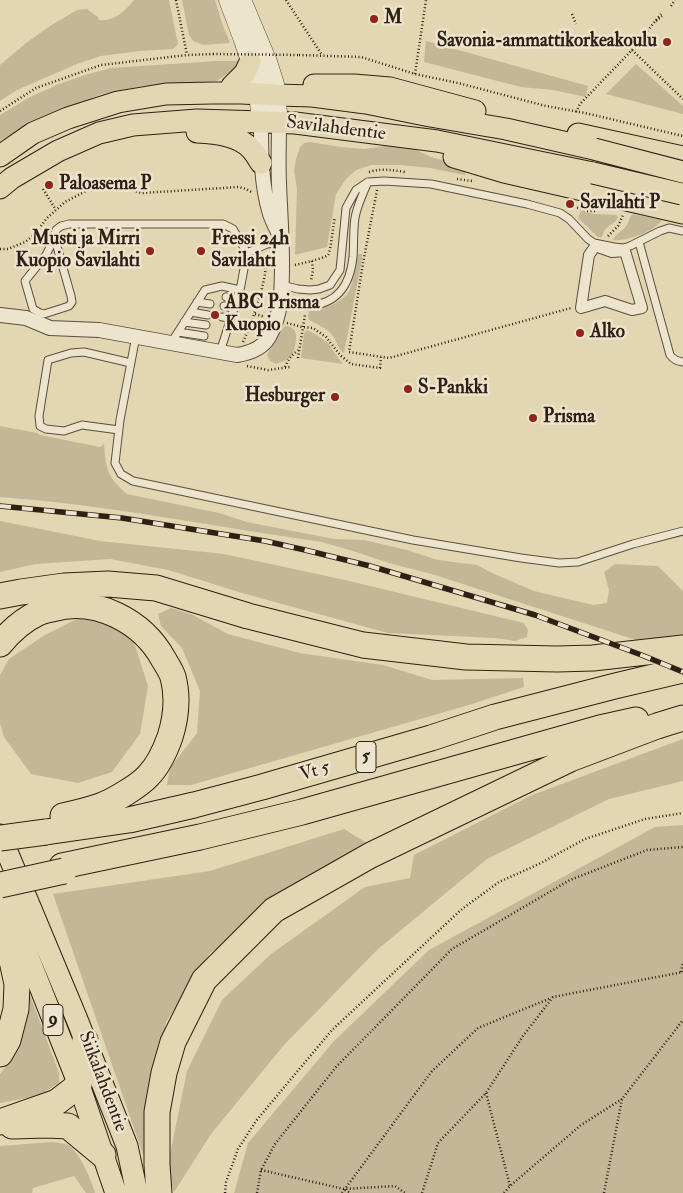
<!DOCTYPE html>
<html>
<head>
<meta charset="utf-8">
<style>
	body { margin:0 }
	canvas { display:block; background:#e3d6b2 }
</style>
</head>
<body>
<canvas width="683" height="1193"></canvas>
<script>
const g = document.querySelector('canvas').getContext('2d');
g.lineJoin = 'round';
function paint(path, color) {
  g.fillStyle = color;
  g.fill(path, 'evenodd');
}
function stroke(path, color, width, dash) {
  g.strokeStyle = color;
  g.lineWidth = width;
  g.lineCap = dash ? 'butt' : 'round';
  g.setLineDash(dash || []);
  g.stroke(path);
}
function drawText(font, color, halo, rows, align = 'center') {
  g.font = font + ' "IM FELL Double Pica",serif';
  g.lineWidth = 5;
  g.setLineDash([]);
  g.textBaseline = 'middle';
  g.strokeStyle = halo;
  g.fillStyle = color;
  for (const [text, x, y, turn = 0] of rows) {
    g.save();
    g.translate(x, y);
    g.rotate((+turn || 0) * Math.PI / 180);
    g.textAlign = isNaN(turn) ? turn : align;
    if (halo) g.strokeText(text, 0, 0);
    g.fillText(text, 0, 0);
    g.restore();
  }
}
paint(new Path2D(`
	M134 0H169L178 44 173 49 140 51 101 56 77 64 17 90 0 101V65L26 43 50 26 77 10 87 9 98 17 99 20C114 22 125 11 134 0Z
	M182 0H215L222 23 230 43 203 45 193 41 189 35Z
	M426 41 588 86 586 97 553 90 521 87 424 62Z
	M216 61H238L235 69 216 81 142 86 102 94 37 120 0 141V115L30 97 59 84 85 75 111 68Z
	M636 64 683 106V114L606 94Z
	M310 142 341 147 365 149 385 146 414 149 431 157 466 166 465 175 430 168 400 165H371L356 170 346 179 336 194 327 247 295 255 297 189 294 171 296 159 300 147 304 143Z
	M581 211 593 214 617 215 618 218C612 227 605 224 602 237H598L578 218Z
	M633 214 662 220C655 231 626 242 613 240 616 233 623 231 627 225 630 220 629 217 633 214Z
	M358 254H362V259L344 353C338 349 337 342 333 336 328 329 317 324 309 320L308 316 309 311C323 308 339 305 348 293 353 286 356 264 358 254Z
	M285 326C299 326 297 340 294 350 293 353 292 355 290 357 287 361 280 362 276 364L270 361 267 355 280 332Z
	M307 330 317 335 328 343 336 355 343 364 301 358 304 333Z
	M0 426 37 433 40 435 100 447 104 444C106 469 107 477 127 494L219 513 247 522 334 539 364 540 407 550 438 560 477 565 492 573 534 591 593 605 607 603 609 590 604 572 615 564 658 566 683 591V637L639 641 435 575 389 563 356 552 322 542C215 527 108 505 0 497Z
	M0 521 100 541 224 554 345 580 524 623 528 630 527 637 515 641 495 638 388 633 242 593 168 570 110 559 36 564 0 572Z
	M171 608 191 614 228 634 300 653 383 665 432 680 523 678 524 687 469 705 191 785H167L170 768 197 733 200 691 182 648 161 626 158 614Z
	M87 614 131 633 148 686 140 734 112 772 78 783 31 774 4 737 0 723V675L9 659 45 635Z
	M683 739V781L609 799 487 859 377 950 284 1045 211 1134 174 1192 167 1169 187 1071 222 1000 271 954 365 887 410 878 414 855 532 795Z
	M683 825V1193H234L248 1143 334 1041 429 950 655 827Z
	M344 829 370 845 210 953 166 1022 145 1160 53 894 210 871Z
	M24 984 30 995 59 1073V1083L38 1096 0 1103V1074L7 1065 17 1040Z
	M52 1142C57 1143 64 1143 68 1145 81 1154 90 1178 95 1193H86L74 1176 33 1188 32 1193H0V1146Z`), '#c4b797');
const service = new Path2D(`
	M54 236 71 296 72 302 69 306 44 314 40 313 33 309 25 281 46 255 50 247 56 230 61 226 69 224H223L233 229 247 253
	M639 242 670 355C674 360 677 361 683 362
	M282 285 298 289 310 290 319 289 330 285 340 270 346 208 356 190 368 182 384 181 431 184 527 204 560 213 569 219 588 239 594 243 614 247 623 248 630 246 660 231 669 228 683 231
	M226 297 237 299
	M197 302 210 304
	M281 302C289 303 299 306 308 306 338 304 350 285 353 257 354 245 353 231 355 218 357 206 363 193 368 182
	M224 306 234 308
	M191 312 208 315
	M222 317 231 318
	M184 322 206 325
	M178 332 204 336
	M136 336 120 420 115 463 121 474 133 481 413 540 521 558 559 563 578 562 633 544 683 531
	M171 343 205 290 222 286 240 290
	M220 352 240 290 247 253 267 244 282 242
	M119 430 82 425 64 431 46 429 40 426 39 416 48 360 71 353 84 352 131 363`);
const pedestrian = new Path2D(`
	M598 247 612 252 625 251 642 308 632 310 605 301 581 308 589 255 594 248Z`);
const minor = new Path2D(`
	M261 122C261 153 261 184 270 214 272 220 275 226 278 232
	M0 315 26 318 50 328 99 330 237 355C250 353 262 349 269 337 282 314 282 289 282 263 282 236 280 210 279 183 278 163 279 143 279 122`);
const tertiary = new Path2D(`
	M228 0 243 40 257 82 261 122
	M242 0 268 62 275 84 279 122`);
const primary = new Path2D(`
	M314 85H354L390 88 475 111
	M232 86 245 73 250 62
	M197 132C215 133 240 135 252 150 256 154 258 159 261 163
	M578 134 683 157
	M0 156 33 133 68 118 118 102 166 94 212 93H242L277 95 312 96 366 103 430 116 506 129 594 149
	M454 157 504 172 683 213
	M0 188 12 178 58 151 99 133 133 125 197 120 295 123 437 141 593 173
	M0 835 76 1017 127 1146 137 1193
	M0 886 79 1085 116 1193`);
const motorway = new Path2D(`
	M0 596 21 592 64 586 108 584 156 588 248 616 363 645 466 657 557 659 593 658 683 648
	M0 644C10 632 23 620 38 613 42 611 47 610 52 609 95 596 143 621 164 660 167 665 171 671 173 677 178 696 176 718 170 737 165 751 159 765 148 776 139 786 112 802 100 806 88 810 76 813 63 816
	M46 832 129 820 194 805 262 787 431 738 495 717 615 686 683 670
	M62 866 200 837 302 812 600 728 636 720
	M0 918 9 947 17 984 16 1009 8 1040 0 1054
	M0 1122 57 1102 79 1085 85 1040
	M12 1126 47 1125 68 1126 103 1155
	M159 1193 157 1165V1112L164 1073 173 1042 204 980 274 910 371 855 570 759 657 726 683 718`);
stroke(service, '#5c4e3c', 9);
stroke(pedestrian, '#5c4e3c', 12);
stroke(minor, '#5c4e3c', 16);
stroke(tertiary, '#5c4e3c', 19);
stroke(primary, '#2f2015', 23);
stroke(motorway, '#2f2015', 27);
stroke(new Path2D(`
	M176 0 187 55
	M286 0 322 55
	M671 6 675 0
	M572 14 576 24
	M656 21 662 16
	M632 50 661 14
	M299 55 361 57 415 74 458 83 546 106 585 113 683 136
	M415 74 426 0
	M0 111 36 88 101 65 187 55 213 54
	M576 112 580 104 632 50 683 99
	M369 172C381 168 392 170 405 172
	M457 179 472 181
	M43 189 56 210
	M377 190 363 263 349 352 389 358 571 308
	M574 206 586 211H595
	M608 236 618 226 623 215
	M0 249H8L25 242 34 235 47 218 65 202 88 190 127 189 142 193 239 187 246 189 253 193
	M312 261C317 259 324 258 328 255 331 251 333 225 335 217
	M295 265 312 261 313 270 311 281
	M255 314 265 317
	M287 323 302 327 313 328 326 337 340 355 351 364 380 368 381 357
	M243 342C255 314 266 284 267 254
	M298 358 305 315
	M247 366 268 370 290 367
	M285 367C288 360 292 354 299 350
	M681 972 683 962
	M486 1093 510 1186
	M261 1170 344 1189 395 1186 405 1193
	M345 1190 351 1193
	M225 1193 226 1182 238 1149 256 1121 296 1073 332 1030 462 909 499 882 539 864 585 839 645 819 683 813
	M257 1193 261 1170 275 1144 336 1067 452 949 570 880 647 850 683 847
	M342 1193 432 1071 478 1028 551 998
	M422 1193 438 1143 486 1093 523 1036 553 997 683 972
	M504 1193 510 1186 581 1125 622 1099
	M604 1193 622 1099 683 1020`), '#2f2015', 2.5, [1, 2.5]);
stroke(service, '#ede4cd', 7);
stroke(pedestrian, '#ede4cd', 10);
stroke(minor, '#ede4cd', 14);
stroke(tertiary, '#ede4cd', 18);
stroke(primary, '#e3d6b2', 21);
stroke(motorway, '#e3d6b2', 25);
const rail = new Path2D(`
	M0 506 122 518 265 541 305 550 370 566 535 615 644 656 683 672`);
stroke(rail, '#2f2015', 5.5);
stroke(rail, '#ede4cd', 4, [11]);
const primaryBridge = new Path2D(`
	M594 149 683 172
	M593 173 682 194`);
const motorwayBridge = new Path2D(`
	M0 838 46 832
	M0 885 64 871`);
stroke(primaryBridge, '#2f2015', 23, []);
stroke(motorwayBridge, '#2f2015', 27, []);
stroke(new Path2D(`
	M213 54 299 55`), '#2f2015', 2.5, [1, 2.5]);
stroke(primaryBridge, '#e3d6b2', 21);
stroke(motorwayBridge, '#e3d6b2', 25);
for (const [x, y, r, color] of [
	[374,19,5,"#8f2418"],
	[667,42,5,"#8f2418"],
	[49,185,5,"#8f2418"],
	[570,204,5,"#8f2418"],
	[150,251,5,"#8f2418"],
	[201,251,5,"#8f2418"],
	[215,315,5,"#8f2418"],
	[580,333,5,"#8f2418"],
	[408,389,5,"#8f2418"],
	[335,397,5,"#8f2418"],
	[533,418,5,"#8f2418"]
]) {
  const dot = new Path2D();
  dot.arc(x, y, r, 0, 2 * Math.PI);
  g.fillStyle = color;
  g.fill(dot);
  stroke(dot, '#ede4cd', 2);
}
for (const [x, y, w] of [
	[366,757,20],
	[53,1020,20]
]) {
  const box = new Path2D();
  box.roundRect(x - w / 2, y - 15.5, w, 31, 4);
  g.fillStyle = '#ede4cd';
  g.fill(box);
  stroke(box, '#2f2015', 1);
}
drawText('bold 18px', '#2f2015', null, [
	["5",366,757],
	["9",53,1020]
]);
drawText('bold 19px', '#2f2015', '#ede4cd', [
	["M",384,19],
	["Savonia-ammattikorkeakoulu",657,42,"right"],
	["Paloasema P",59,185],
	["Savilahti P",580,204],
	["Musti ja Mirri",140,240,"right"],
	["Kuopio Savilahti",140,262,"right"],
	["Fressi 24h",211,240],
	["Savilahti",211,262],
	["ABC Prisma",225,304],
	["Kuopio",225,326],
	["Alko",590,333],
	["S-Pankki",418,389],
	["Hesburger",325,397,"right"],
	["Prisma",543,418]
], 'left');
drawText('19px', '#2f2015', '#ede4cd', [
	["Savilahdentie",336,129,7],
	["Vt 5",315,772,-16],
	["Siikalahdentie",102,1082,69]
]);
</script>
</body>
</html>
